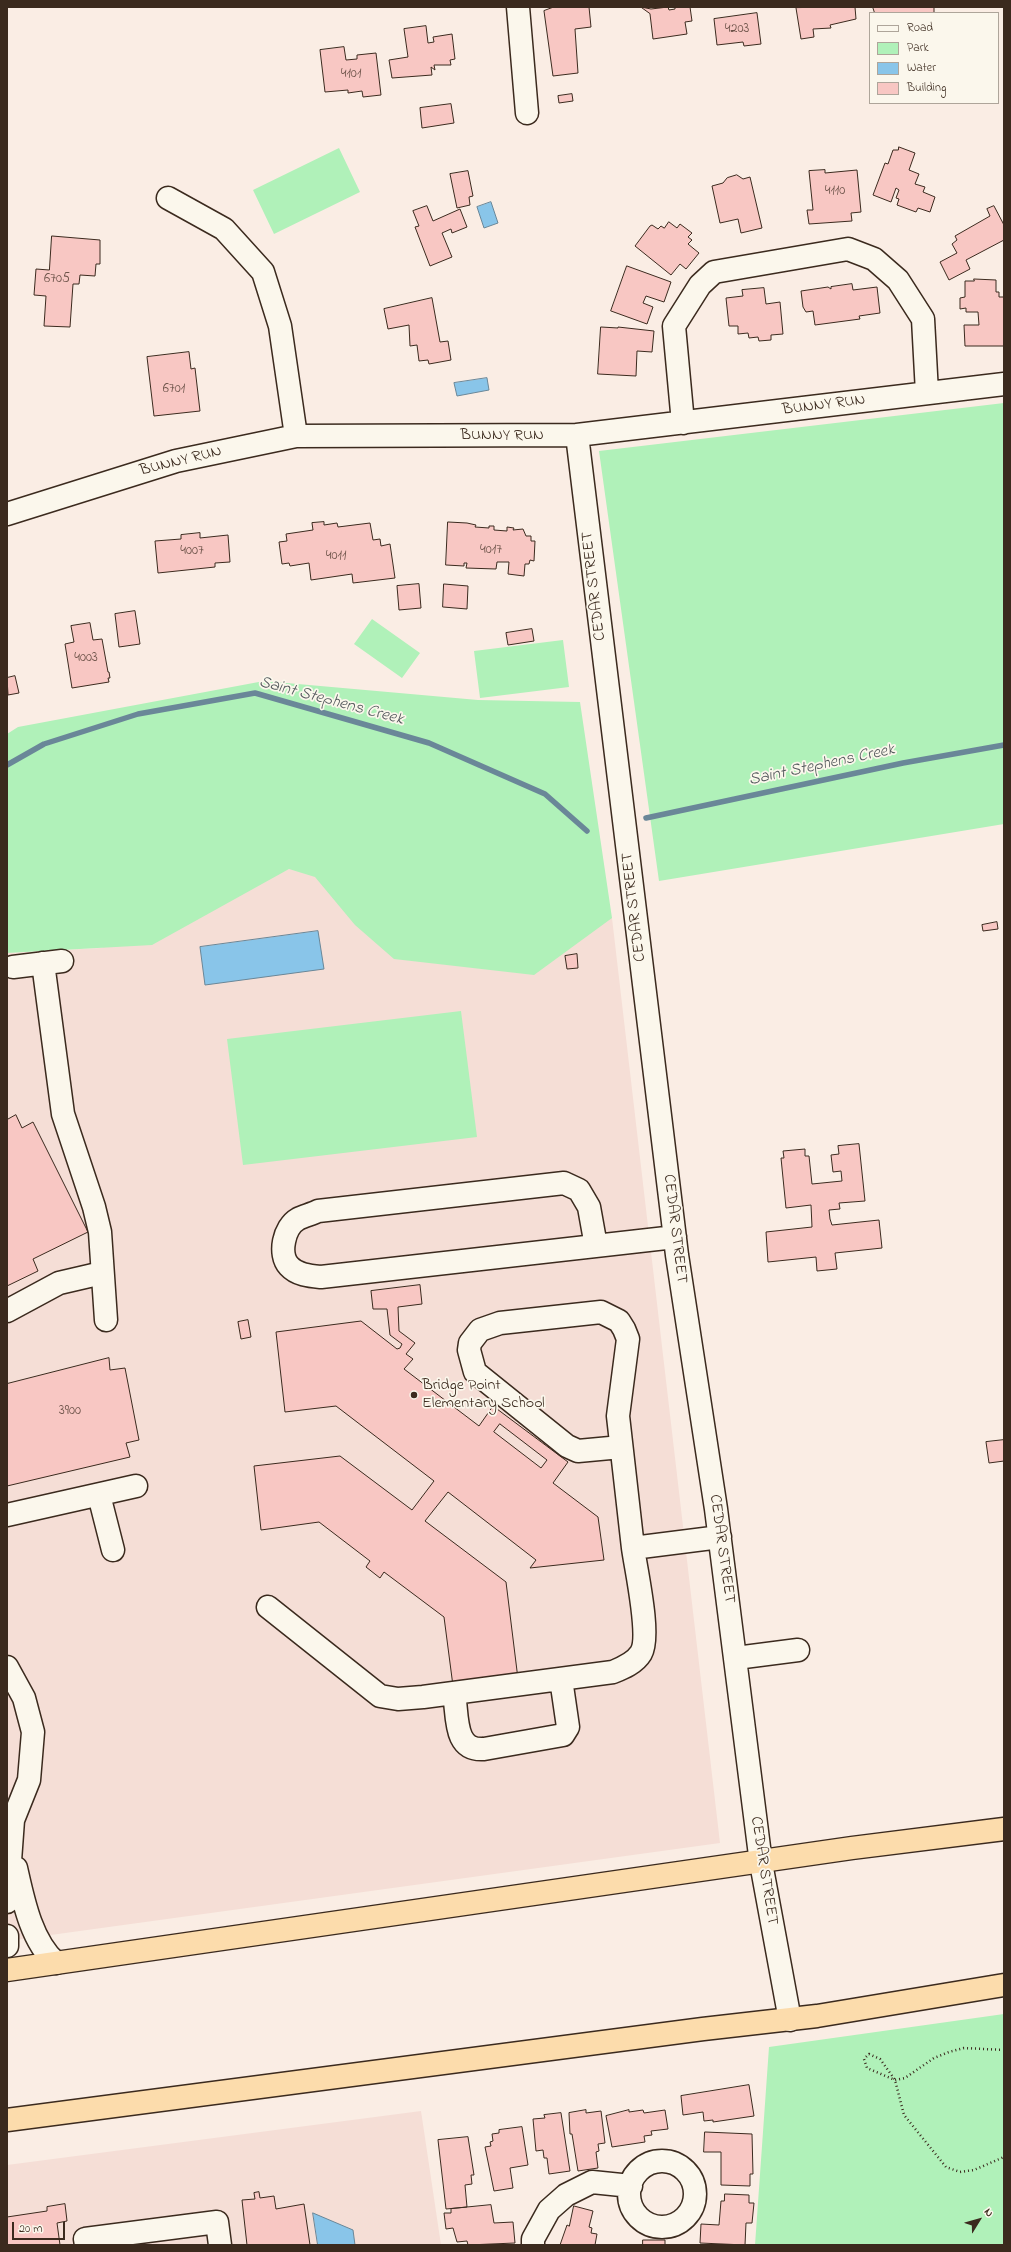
<!DOCTYPE html>
<html>
<head>
<meta charset="utf-8">
<style>
	body { margin:0 }
	#map { position:relative; width:1011px; height:2252px; overflow:hidden; background:#faede4; font-family:"Indie Flower",sans-serif }
	canvas { display:block }
	.frame { position:absolute; inset:0; border:8px solid #3b2a1e; pointer-events:none }
	.legend { position:absolute; left:869px; top:12px; width:130px; height:92px; box-sizing:border-box; background:#fbf7ec; border:1px solid #aea59a; margin:0; padding:5px 7px; list-style:none; font-size:12px; color:#3b2a1e }
	.legend li { display:flex; align-items:center; gap:8px; height:20px }
	.legend b { width:20px; border:1px solid #aea59a }
	.north { position:absolute; left:959px; top:2200px; width:40px; height:40px; -webkit-text-stroke:3px #fbf7ec; paint-order:stroke; rotate:53deg; font-size:11px; font-weight:700; line-height:16px; text-align:center; color:#3b2a1e }
	.north::after { content:''; display:block; margin:auto; width:14px; height:18px; background:#3b2a1e; clip-path:polygon(50% 0,100% 100%,50% 72%,0 100%) }
	.scale { position:absolute; left:12px; top:2222px; width:53px; height:18px; box-sizing:border-box; border:2px solid #3b2a1e; border-top:0; padding-left:5px; font-size:12px; line-height:14px; white-space:nowrap; color:#3b2a1e; -webkit-text-stroke:3px #fbf7ec; paint-order:stroke }
</style>
</head>
<body>
<div id="map">
<canvas width="1011" height="2252"></canvas>
<div class="frame"></div>
<ul class="legend">
<li><b style="height:5px;background:#fbf7ec"></b>Road</li>
<li><b style="height:11px;background:#b0f1b9"></b>Park</li>
<li><b style="height:11px;background:#89c5e9"></b>Water</li>
<li><b style="height:11px;background:#f8c7c3"></b>Building</li>
</ul>
<div class="north">N</div>
<div class="scale">20 m</div>
</div>
<script>
const g = document.querySelector('canvas').getContext('2d');
g.lineJoin = 'round';
function paint(path, color) {
  g.fillStyle = color;
  g.fill(path, 'evenodd');
}
function stroke(path, color, width, dash) {
  g.strokeStyle = color;
  g.lineWidth = width;
  g.lineCap = dash ? 'butt' : 'round';
  g.setLineDash(dash || []);
  g.stroke(path);
}
function drawText(font, color, halo, rows, align = 'center') {
  g.font = font + ' "Indie Flower",sans-serif';
  g.lineWidth = 3.5;
  g.setLineDash([]);
  g.textBaseline = 'middle';
  g.strokeStyle = halo;
  g.fillStyle = color;
  for (const [text, x, y, turn = 0] of rows) {
    g.save();
    g.translate(x, y);
    g.rotate((+turn || 0) * Math.PI / 180);
    g.textAlign = isNaN(turn) ? turn : align;
    if (halo) g.strokeText(text, 0, 0);
    g.fillText(text, 0, 0);
    g.restore();
  }
}
paint(new Path2D(`
	M289 869 612 918 720 1843 7 1941V953L101 948Z
	M421 2111 441 2245H7V2165Z`), '#f5ded6');
paint(new Path2D(`
	M339 148 360 192 274 234 253 190Z
	M1004 403V824L659 881 599 451Z
	M372 619 420 653 402 678 354 644Z
	M563 640 569 687 480 698 474 651Z
	M264 681 478 700 580 702 612 918 534 975 394 959 355 925 315 877 289 869 152 945 7 953V734L18 727Z
	M461 1011 477 1137 243 1165 227 1039Z
	M1004 2014V2245H755L769 2047Z`), '#b0f1b9');
const water = new Path2D(`
	M491 202 498 223 484 228 477 207Z
	M487 378 489 390 457 396 454 383Z
	M318 931 324 969 205 985 200 947Z
	M313 2213 353 2230 355 2245H318Z`);
paint(water, '#89c5e9');
stroke(water, '#6a8798', 1);
stroke(new Path2D(`
	M7 765 44 744 138 714 255 693 429 743 545 794 587 831
	M646 818 903 763 1004 745`), '#6a8798', 5.5);
const building = new Path2D(`
	M554 7H589L591 27 575 29 578 73 553 76 544 11Z
	M641 7 651 9 668 7 669 10 675 9V7H690L692 21 685 22 687 34 653 39 650 14Z
	M855 7 856 19 830 25 831 28 813 29 814 37 801 39 796 8Z
	M873 7H934V13H875Z
	M757 13 761 44 744 46 743 42 717 45 714 19Z
	M426 26 428 43 434 42 433 37 452 34 455 59 450 60 451 65H434L435 70 431 67 432 75 392 78 389 60 408 57 404 29Z
	M344 47 346 60 357 59V55L376 53 381 95 363 97 362 91 348 93V90L325 92 320 50Z
	M572 94 573 101 559 103 558 96Z
	M451 104 454 123 422 128 420 108Z
	M899 147 915 153 909 170 919 174 915 184 925 187 923 192 935 197 930 212 918 208 916 212 897 205 899 199 896 198 899 190 896 188 891 202 873 195 885 163 888 164 893 150H898Z
	M825 170V173L857 170 861 212 851 213 852 221 809 224 807 210H813L809 171Z
	M468 171 473 196 469 197 470 205 457 208 450 174Z
	M737 175 743 179 750 177 762 228 741 233 738 219 720 223 712 186 723 183 727 178Z
	M427 206 433 221 460 209 467 227 452 233 451 229 442 233 452 257 430 266 415 227 419 226 413 211Z
	M994 206 1004 225V240L966 260 970 269 949 280 940 262 957 253 952 244 957 240 955 236 990 216 987 209Z
	M669 222 677 228 680 224 692 233 688 237 692 240 688 244 699 253 686 269 680 264 671 275 635 246 650 226 652 225 658 229 661 226 664 228Z
	M52 236 100 240V264H96L95 276 80 275 79 284H73L70 327 44 326 46 296 34 295 36 269 49 270Z
	M627 266 671 282 664 302 646 296 643 303 653 307 647 324 611 311Z
	M974 279 996 280V292H999V297H1004V346H965L964 325H979L978 312H966V308L960 309V298L965 297V281H974Z
	M852 284 853 290 877 287 880 313 859 316 860 319 815 325 813 311 806 312 803 307 801 291 828 287 831 289V287Z
	M764 288 766 304 780 302 783 334 771 335V340L759 341 758 337 749 338 748 333 738 334V326H729L726 298 743 296 742 290Z
	M432 298 440 342 448 341 451 360 429 364 428 360 419 361 417 345 410 346 409 325 388 329 384 309Z
	M601 327 618 328V327L654 331 652 352 637 351 636 376 598 374Z
	M189 352 191 369 195 368 200 411 154 416 147 357Z
	M324 522V525L337 523 338 527 370 523 373 540 380 539 381 546 390 544 395 578 353 583 352 574 311 580 309 563 290 566 289 563 282 564 279 542 287 541 286 534 313 530 312 523Z
	M448 522 467 523 476 525 475 527 489 528V526H494V530L507 531V527L514 528 513 530 523 529 526 536H531V541H535L534 561 530 560 529 564H525L524 576 508 574 509 562H497L496 569 466 568 467 563H464V566L446 565Z
	M200 533V538L228 535 230 562 215 563V567L158 573 155 541 181 539V535Z
	M419 584 421 608 399 610 397 586Z
	M444 584 468 586 467 609 443 607Z
	M135 611 140 644 119 647 115 614Z
	M90 623 93 640 102 639 108 672H109L110 678H108L109 682 72 688 65 644 74 642 71 626Z
	M532 629 534 641 508 645 506 633Z
	M15 676 19 693 8 695 7 678Z
	M997 922 998 929 983 931 982 925Z
	M577 954 578 968 567 969 565 956Z
	M16 1115 22 1128 33 1122 88 1232 33 1259 38 1271 7 1286V1120Z
	M859 1144 865 1201 839 1203 840 1209 829 1210 830 1219 832 1225 879 1220 882 1248 835 1253 837 1269 817 1271 816 1257 768 1262 766 1232 812 1227 811 1205 786 1208 781 1158H784L783 1151 805 1149V1156H809L812 1184 842 1181 841 1171 833 1172 831 1155 839 1154 838 1146Z
	M420 1285 422 1304 398 1307 399 1331 415 1343 406 1354 413 1359 404 1369 479 1426 493 1406 568 1462 553 1483 598 1517 604 1560 530 1568 536 1560 448 1492 425 1521 506 1582 518 1679 453 1686 444 1617 384 1572 380 1578 366 1567 370 1561 319 1522 261 1530 254 1466 340 1456 412 1510 434 1481 336 1406 285 1412 276 1332 361 1321 397 1349 400 1348 402 1344 390 1335 387 1309H373L371 1291ZM500 1424 547 1460 541 1468 494 1432Z
	M248 1320 251 1337 241 1339 238 1322Z
	M109 1358 110 1370 125 1368 139 1440 126 1443 130 1457 7 1486V1384Z
	M1004 1440V1461L989 1463 986 1442Z
	M749 2085 754 2116 713 2122V2120L704 2121 703 2112 683 2115 681 2096Z
	M586 2110V2113L601 2111 605 2143 598 2144 599 2151 596 2152 598 2168 578 2171 572 2134H570L569 2113Z
	M629 2110V2112L643 2110 644 2113 665 2110 668 2129 651 2131 652 2135 644 2136 645 2142 612 2147 606 2116Z
	M561 2113 570 2171 549 2174 547 2158H544L543 2150 536 2151 533 2119 545 2118 544 2115Z
	M522 2127 528 2165 510 2168 513 2188 494 2191 485 2147 491 2146 490 2142 493 2141 492 2134 499 2133V2130Z
	M705 2132 752 2134 753 2174H750V2186L721 2185V2152H704Z
	M468 2137 474 2175H471L472 2184 465 2185 467 2207 446 2209 438 2140Z
	M259 2192 260 2198 274 2196 276 2209 304 2204 310 2245H247L242 2200 255 2199 254 2193Z
	M725 2194 749 2195V2203H754L752 2223H746L745 2245 700 2243 701 2224 719 2225 721 2201H724Z
	M65 2204 67 2221 57 2223 60 2245H7V2217L47 2211V2207Z
	M491 2205 494 2223 513 2222 515 2243 468 2245 467 2241 457 2242 453 2228 446 2229 444 2213H451V2209Z
	M574 2206 593 2211 589 2227 592 2228 591 2233 597 2234 595 2245H560L567 2225 569 2226Z
	M643 2240H665V2245H643Z`);
paint(building, '#f8c7c3');
stroke(building, '#3b2a1e', 1);
const minor = new Path2D(`
	M518 7 527 113
	M168 198 224 229 263 272 280 326 296 436
	M683 423 674 326 700 285 714 272 848 249 874 259 898 280 923 319 927 393
	M577 435 677 1255 716 1509 761 1863 790 2020
	M7 514 176 461 296 436 577 435 1004 384
	M43 963 63 1114 94 1207 100 1232 106 1320
	M13 967 62 961
	M596 1246 589 1207 579 1190 564 1183 318 1211C312 1214 304 1216 298 1219 284 1227 278 1254 289 1266 297 1275 310 1276 321 1277L675 1237
	M7 1311 59 1283 102 1273
	M621 1447 578 1451 567 1446 475 1372 469 1350 470 1343 480 1330 500 1323 601 1312 619 1321 624 1329 628 1339 618 1416 633 1548
	M99 1495 113 1550
	M7 1515 136 1486
	M268 1607 380 1696 398 1699 423 1697 613 1672C623 1668 635 1663 641 1653 651 1636 636 1570 633 1548L720 1537
	M736 1658 798 1650
	M7 1667 24 1698 33 1732 29 1780 13 1820 7 1902
	M454 1693C458 1716 453 1751 484 1749L563 1735 568 1727 561 1679
	M16 1868C23 1899 31 1941 56 1963
	M7 1936V1946
	M629 2194a33 33 0 1 1 66 0a33 33 0 1 1-66 0Z
	M86 2245 85 2239 217 2222 220 2245
	M533 2245V2239L549 2210 566 2195 592 2182 631 2186`);
const highway = new Path2D(`
	M7 1970 852 1848 1004 1829
	M7 2120 703 2029 817 2016 1004 1985`);
stroke(minor, '#3b2a1e', 25);
stroke(highway, '#3b2a1e', 25);
stroke(new Path2D(`
	M1004 2050 964 2048 949 2052 934 2058 905 2078 895 2080 867 2068 864 2059 869 2054 880 2059 895 2080 904 2115 946 2167 960 2172 974 2170 1004 2157`), '#3b2a1e', 2.5, [1, 3]);
stroke(minor, '#fbf7ec', 22);
stroke(highway, '#fcdcac', 22);
for (const [x, y, r, color] of [
	[414,1395,4,"#3b2a1e"]
]) {
  const dot = new Path2D();
  dot.arc(x, y, r, 0, 2 * Math.PI);
  g.fillStyle = color;
  g.fill(dot);
  stroke(dot, '#fbf7ec', 1.5);
}
drawText('14px', '#6a5147', null, [
	["4203",737,30],
	["4101",351,75],
	["4110",835,192],
	["6705",57,280],
	["6701",174,390],
	["4017",491,551],
	["4007",192,552],
	["4011",336,557],
	["4003",86,659],
	["3900",70,1412]
]);
drawText('16px', '#3b2a1e', '#fbf7ec', [
	["BUNNY RUN",824,406,-7],
	["BUNNY RUN",502,436],
	["BUNNY RUN",181,462,-14],
	["CEDAR STREET",595,586,-97],
	["CEDAR STREET",635,907,-97],
	["CEDAR STREET",674,1229,83],
	["CEDAR STREET",721,1549,82],
	["CEDAR STREET",763,1871,81]
]);
drawText('16px', '#3b2a1e', '#fbf7ec', [
	["Bridge Point",422,1386],
	["Elementary School",422,1404]
], 'left');
drawText('italic 17px', '#52585b', '#fbf7ec', [
	["Saint Stephens Creek",331,702,15],
	["Saint Stephens Creek",822,766,-12]
]);
</script>
</body>
</html>
